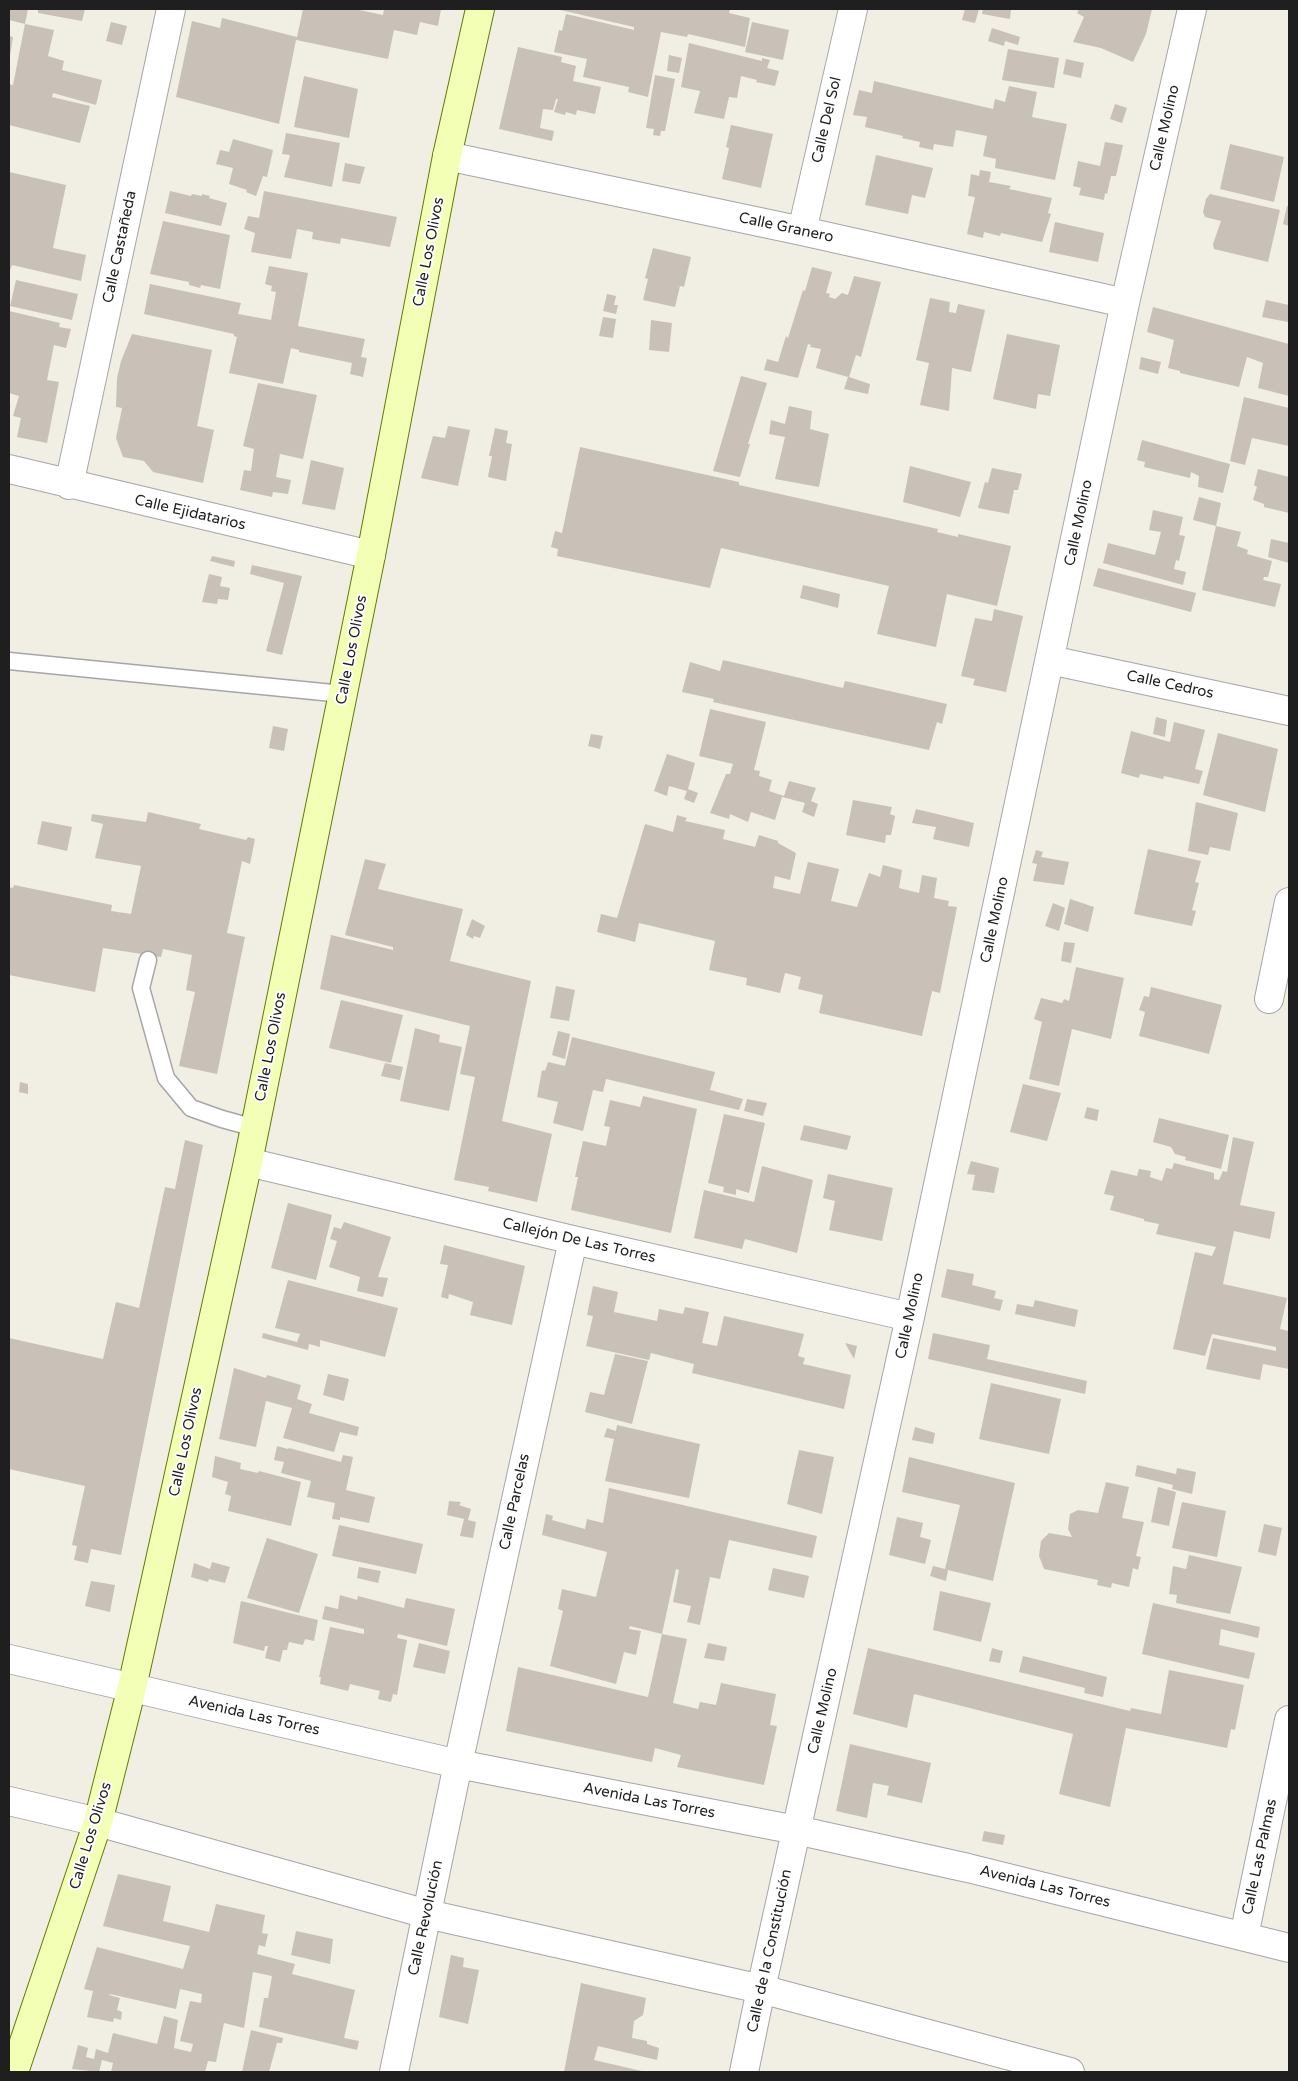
<!DOCTYPE html>
<html>
<head>
<meta charset="utf-8">
<style>
	body { margin:0 }
	#map { position:relative; width:1298px; height:2081px; overflow:hidden; background:#f1eee4; font-family:"Varela Round",sans-serif }
	canvas { display:block }
	.frame { position:absolute; inset:0; border:10px solid #1f1f1f; pointer-events:none }
</style>
</head>
<body>
<div id="map">
<canvas width="1298" height="2081"></canvas>
<div class="frame"></div>
</div>
<script>
const g = document.querySelector('canvas').getContext('2d');
g.lineJoin = 'round';
function paint(path, color) {
  g.fillStyle = color;
  g.fill(path, 'evenodd');
}
function stroke(path, color, width, dash) {
  g.strokeStyle = color;
  g.lineWidth = width;
  g.lineCap = dash ? 'butt' : 'round';
  g.setLineDash(dash || []);
  g.stroke(path);
}
function drawText(font, color, halo, rows, align = 'center') {
  g.font = font + ' "Varela Round",sans-serif';
  g.lineWidth = 4;
  g.setLineDash([]);
  g.textBaseline = 'middle';
  g.strokeStyle = halo;
  g.fillStyle = color;
  for (const [text, x, y, turn = 0] of rows) {
    g.save();
    g.translate(x, y);
    g.rotate((+turn || 0) * Math.PI / 180);
    g.textAlign = isNaN(turn) ? turn : align;
    if (halo) g.strokeText(text, 0, 0);
    g.fillText(text, 0, 0);
    g.restore();
  }
}
paint(new Path2D(`
	M9 9H28L25 24 9 20Z
	M38 9H85L82 21 38 13Z
	M303 9H355L383 15 384 9H441L438 26 420 22 417 35 394 30 388 59 296 40 279 124 176 97 192 21 220 28 222 18 297 37Z
	M556 9H730L729 13 750 18 745 47 688 34 687 37 661 32 648 97 628 92 629 87 583 77 587 59 554 52 559 30 562 31 566 14 634 30V27Z
	M965 9H979L975 23 962 20Z
	M983 9H1011L1010 19 982 14Z
	M1079 9 1087 10 1088 9H1152L1146 34 1133 62 1101 48 1073 42 1084 17 1077 13Z
	M111 22 127 26 122 45 106 41Z
	M752 22 789 30 783 60 745 52Z
	M25 24 54 30 48 56 64 61 62 70 102 80 96 105 53 93 52 97 90 106 80 143 9 125V84L13 85Z
	M992 28 1020 37 1018 45 1005 41 1004 46 988 41Z
	M9 36 13 37 10 56H9Z
	M689 43 762 61V58L770 60 767 68 779 71 775 86 756 82 757 80 741 76 737 98 729 97 724 119 694 113 700 91 681 87Z
	M518 47 562 57 561 62 576 66 573 81 601 87 595 114 577 110 576 115 566 112 565 115 554 112 558 99H556L553 110 543 109 540 128 554 131 552 141 499 129Z
	M1008 49 1059 58 1054 88 1002 80Z
	M669 55 682 58 679 73 667 71Z
	M1066 59 1084 63 1081 78 1063 74Z
	M655 75 675 79 665 131H661L660 136 653 135 654 129 646 128Z
	M304 76 358 89 349 138 294 127Z
	M874 81 993 109 995 99 1005 102 1009 86 1037 92 1032 117 1067 124 1055 180 995 168 996 159 983 156 987 136 956 130 953 147 934 144 933 150 919 147 920 142 902 138 903 136 865 127 867 117 853 115 859 90 872 93Z
	M1115 104 1127 108 1122 123 1110 119Z
	M731 125 773 134 761 188 722 179 729 148 726 147Z
	M286 133 340 143 332 187 284 177 290 155 282 154Z
	M233 139 273 150 267 177 263 176 256 196 246 192 247 190 229 184 233 168 216 164 220 150 229 152Z
	M1105 142 1123 145 1116 176H1111L1107 194 1105 193 1104 200 1079 195 1081 188 1073 186 1078 161 1100 166Z
	M1230 144 1284 157 1274 202 1220 189Z
	M876 155 933 168 925 198 912 195 908 214 865 205Z
	M345 163 365 167 360 184 342 181Z
	M980 170 991 172 989 182 1011 186 1009 189 1052 198 1048 213 1051 214 1042 242 1001 233 1000 236 984 232 983 238 967 234 975 197 968 196 971 174 979 176Z
	M9 172 66 185 53 248 86 255 81 281 12 265 9 273Z
	M170 191 191 196 192 194 202 196V194L210 196 209 198 227 203 221 226 165 213Z
	M264 191 397 217 390 247 341 238 340 244 312 239 313 232 297 229 291 259 251 252 255 233 244 229 248 216 259 218Z
	M1210 194 1280 210 1268 262 1214 249 1213 244 1221 221 1205 217 1203 212 1206 199Z
	M1287 206H1289V226L1283 224Z
	M163 221 230 235 220 289 201 285 200 288 189 285V282L150 274Z
	M1055 222 1104 233 1098 262 1049 252Z
	M653 248 691 257 684 287 680 286 675 307 643 300 648 279 645 278Z
	M269 266 308 273 298 326 365 339 361 357 367 358 363 377 350 374 352 363 299 352V350L291 348 283 384 229 373 237 337 234 336V334L144 314 150 284 241 303 238 314 271 320 276 292 271 291 272 286 265 284Z
	M812 267 832 272 826 293 830 294 829 297 835 299 842 293 848 295 854 276 881 282 861 357 856 355 849 377 870 384 868 394 844 389 848 377 816 368 821 349 810 347 811 345 808 344 798 378 764 370 767 359 778 362 786 336 788 338 803 290 805 291Z
	M16 280 78 294 72 320 10 306Z
	M607 294 616 296 614 305H618L616 314 603 311Z
	M930 298 950 302 949 312 956 313 958 304 985 310 971 372 952 368 949 411 920 405 929 363 916 360Z
	M1266 300 1289 305 1288 322 1262 317Z
	M1153 307 1289 344V396L1258 388 1263 363 1247 357 1239 387 1180 373V371L1168 368 1174 340 1147 332Z
	M9 311 60 323 59 327 71 329 66 348 54 345 47 380 59 382 47 443 17 437 21 418 13 416 19 396 9 393Z
	M603 317 616 319 613 338 599 336Z
	M651 320 672 323 669 352 649 350Z
	M132 334 212 350 197 426 214 430 203 483 153 472 144 461 123 457 116 438 122 408 116 407 117 378 121 361Z
	M1007 334 1060 345 1050 396 1038 394 1036 409 993 399Z
	M1141 357 1161 362 1158 374 1139 369Z
	M741 376 767 383 748 444H750L740 477 713 471Z
	M258 383 317 395 303 459 280 454 276 477 291 480 288 494 273 492 272 497 240 490 244 470 251 471 254 449 243 446Z
	M1244 397 1289 408V446L1252 438 1245 465 1230 461Z
	M789 406 812 411 810 429 829 434 819 487 775 479 785 437 769 434 771 420 785 424Z
	M448 426 470 430 458 486 421 478 433 436 445 438Z
	M495 428 508 431 506 443 512 444 506 481 488 477 492 456H489Z
	M1142 440 1230 464 1223 493 1198 487 1199 476 1191 472 1190 478 1144 467 1145 462 1137 460Z
	M580 447 739 482V485L938 529 937 532 958 537V534L1011 546 997 606 947 594 936 647 877 634 889 586 721 548 710 588 557 556 558 549 551 547 555 531 562 533Z
	M311 460 344 468 335 510 302 504Z
	M910 466 971 482 960 517 903 502Z
	M992 468 1022 474 1018 490H1014L1009 514 978 508 985 482 988 483Z
	M1258 469 1289 477V513L1264 507V504L1253 500 1257 487 1254 485Z
	M1199 497 1221 503 1216 526 1193 520Z
	M1153 510 1183 517 1179 535 1185 536 1179 561 1176 560 1174 569 1186 572 1183 585 1103 563 1108 543 1155 555 1161 532 1149 530Z
	M1216 526 1241 532 1237 546 1248 550 1247 554 1272 561 1268 577H1264L1263 580 1281 584 1275 607 1202 590Z
	M1271 539 1289 543V563L1268 557Z
	M212 556 235 561 234 567 210 561Z
	M252 565 302 576 282 655 266 651 284 583 250 574Z
	M1098 568 1196 593 1191 612 1093 586Z
	M209 574 222 577 220 586 230 588 228 600 218 599 217 604 202 602Z
	M803 585 840 594 838 608 800 598Z
	M994 609 1023 616 1006 692 973 685 975 679 961 676 975 618 992 621Z
	M723 660 843 688 845 681 947 704 942 724 937 722 929 750 713 702 714 699 682 692 690 662 720 671Z
	M710 709 766 722 754 770 760 771 759 776 772 780 769 791 784 796 789 781 816 788 811 801 818 804 814 817 802 812 805 803 782 797 775 820 751 812 748 822 730 814 729 819 710 813 726 774H730L733 764 699 756Z
	M1156 717 1167 720 1165 737 1153 734Z
	M1174 722 1205 730 1195 769 1203 771 1199 784 1164 776 1163 779 1140 774 1139 778 1121 773 1131 731 1170 742Z
	M273 726 288 729 284 751 269 748Z
	M1218 733 1278 749 1265 812 1203 795Z
	M591 734 603 736 600 749 588 746Z
	M667 754 695 763 688 789 698 793 694 803 684 799 687 791 669 786 667 796 654 791Z
	M853 800 892 807 890 814 895 816 891 835H886L885 843 846 835Z
	M1196 802 1238 813 1230 851 1210 847 1208 855 1188 851Z
	M916 809 974 823 969 847 933 839 936 827 912 823Z
	M148 812 201 824 199 829 246 840 248 837 255 839 250 864 242 861 227 933 245 937 217 1074 179 1066 195 992 186 990 192 955 163 949 161 957 103 948 95 992 9 975V887L13 888 14 885 112 905 111 911 131 914 141 866 95 858 103 824 91 821 92 814 146 822Z
	M677 815 687 818 685 821 725 830 723 839 755 847 759 835 778 841V843L796 853 790 880 775 876 773 888 800 894 808 862 839 869 831 901 857 907 869 873 880 877 883 865 902 870 899 888 919 893 922 875 937 878 934 898 949 901 948 906 957 907 940 993 932 991 922 1036 819 1013 823 995 798 989 801 977 785 973 780 993 746 985 747 978 709 970 715 941 639 923 635 942 597 932 601 914 617 918 645 824 673 832Z
	M42 821 72 827 67 851 37 844Z
	M1148 849 1201 861 1195 882 1199 883 1192 910 1196 911 1192 926 1134 914Z
	M1036 850 1043 852 1041 857 1069 862 1064 885 1033 881 1037 864 1032 863Z
	M365 859 386 864 378 889 463 909 450 961 531 981 502 1121 552 1134 537 1202 488 1191 489 1187 454 1180 475 1077 460 1074 470 1026 320 989 331 935 393 950V947L345 935Z
	M1070 899 1094 907 1088 932 1064 924Z
	M1053 903 1065 908 1059 931 1045 926Z
	M472 919 485 926 480 938 474 936 473 939 466 935Z
	M1064 942 1075 943 1071 963 1061 961Z
	M1076 967 1124 978 1111 1039 1072 1029 1059 1086 1029 1079 1042 1022 1034 1019 1041 998 1062 1003 1064 999 1069 1001Z
	M556 986 575 990 569 1021 550 1018Z
	M1151 987 1222 1005 1209 1054 1139 1036 1145 1012 1139 1010 1144 996 1149 997Z
	M341 1000 403 1015 391 1063 329 1048Z
	M415 1028 440 1035 439 1042 462 1047 449 1111 400 1101Z
	M558 1031 570 1034 565 1059 552 1055Z
	M572 1037 715 1072 710 1090 743 1099 739 1110 606 1079 603 1092 593 1090 583 1131 553 1123 558 1102 537 1097 542 1070 545 1071 548 1062 565 1066Z
	M385 1063 403 1067 400 1080 381 1076Z
	M20 1082 28 1084V1094L19 1092Z
	M1023 1084 1061 1093 1047 1141 1010 1132Z
	M643 1096 697 1109 671 1233 571 1210 578 1177H575L583 1141 606 1146 610 1127 604 1126 610 1100 640 1107Z
	M747 1099 767 1103 763 1116 744 1111Z
	M1087 1107 1099 1110 1097 1121 1084 1118Z
	M724 1114 765 1123 749 1193 736 1189V1195L723 1192 724 1187 708 1183Z
	M1159 1118 1229 1135 1221 1169 1185 1160 1186 1157 1175 1154 1171 1147 1153 1142Z
	M804 1125 851 1136 847 1150 800 1140Z
	M1233 1137 1254 1142 1240 1205 1275 1212 1270 1239 1234 1231 1223 1284 1287 1298 1280 1329 1289 1331V1369L1263 1364 1260 1380 1206 1369 1213 1338 1276 1351V1347L1212 1334 1205 1356 1173 1349 1195 1252 1212 1256 1216 1247 1156 1234 1159 1224 1144 1221V1219L1110 1210 1114 1196 1104 1194 1111 1170 1137 1176 1139 1169 1151 1171 1150 1177 1162 1181 1166 1168 1172 1169 1174 1163 1214 1173V1179L1219 1180 1223 1171 1227 1172Z
	M185 1140 203 1145 121 1555 91 1549 88 1563 74 1560 77 1546 72 1545 85 1486 9 1469V1338L103 1359 116 1302 139 1308 165 1187 175 1189Z
	M971 1161 999 1168 994 1193 972 1190 975 1175 967 1174Z
	M762 1166 813 1180 797 1253 745 1239 742 1249 694 1238 704 1190 754 1202Z
	M828 1174 893 1188 882 1241 829 1230 835 1201 823 1198Z
	M288 1203 332 1215 316 1280 271 1268Z
	M344 1222 391 1237 378 1277 388 1278 383 1297 357 1291 360 1277 329 1267 337 1241 330 1239 334 1227 341 1229Z
	M444 1245 525 1266 512 1325 470 1315 473 1302 449 1294 448 1299 441 1297 448 1265 440 1264Z
	M947 1269 974 1274 972 1285 996 1291 994 1298 1003 1300 1000 1311 941 1297Z
	M288 1280 398 1308 385 1357 320 1340V1347L309 1344 308 1350 262 1338 263 1333 297 1342 300 1334 275 1328Z
	M593 1286 618 1292 614 1312 657 1321 659 1309 683 1314 685 1307 709 1312 702 1343 717 1346 724 1316 804 1334 798 1356 805 1358 803 1364 851 1375 844 1409 692 1373 694 1364 651 1353 649 1360 586 1346 593 1316 587 1315Z
	M1035 1300 1078 1310 1075 1327 1015 1314 1017 1304 1033 1307Z
	M933 1333 990 1345 987 1359 1087 1381 1085 1394 928 1359Z
	M845 1343 857 1346 854 1359Z
	M615 1354 648 1361 632 1424 585 1412 590 1392 604 1395Z
	M234 1368 266 1378 267 1375 301 1385 297 1399 312 1404 309 1413 359 1427 357 1436 340 1432 334 1452 283 1438 292 1408 266 1401 256 1447 219 1439Z
	M328 1374 349 1379 344 1401 323 1395Z
	M991 1383 1061 1399 1049 1454 979 1439Z
	M617 1425 700 1444 689 1498 605 1481 614 1439 604 1437 607 1428 616 1431Z
	M915 1427 935 1433 933 1444 912 1440Z
	M277 1446 288 1449 289 1448 341 1462 343 1455 353 1457 346 1490 375 1497 369 1523 340 1517V1520L332 1519 335 1503 307 1497 311 1481 281 1473 284 1462 274 1460Z
	M799 1450 834 1457 822 1514 787 1504Z
	M215 1456 241 1463 240 1469 258 1473 259 1471 301 1482 291 1526 228 1511 231 1496 225 1494 228 1482 212 1477Z
	M909 1457 1015 1483 993 1581 948 1570 946 1581 930 1576 933 1566 945 1569 960 1505 902 1492Z
	M1137 1465 1176 1474 1177 1468 1196 1472 1192 1494 1172 1489 1173 1485 1135 1476Z
	M1106 1482 1129 1487 1122 1518 1144 1522 1136 1556 1141 1557 1138 1570 1133 1568 1129 1587 1112 1583 1111 1588 1097 1585 1098 1580 1044 1569 1039 1556 1041 1541 1049 1533 1072 1537 1068 1529 1070 1514 1078 1510 1098 1513Z
	M1158 1487 1176 1492 1169 1526 1151 1522Z
	M609 1488 817 1536 812 1558 729 1540 720 1579 710 1577 700 1625 687 1622 691 1606 673 1602 679 1570 676 1569 662 1634 630 1626 629 1629 641 1631 636 1655 624 1652 616 1684 550 1666 563 1611 558 1609 562 1589 596 1597 607 1552 542 1535 546 1514 553 1516 552 1520 585 1529 587 1519 603 1523Z
	M449 1501 461 1502 459 1505 471 1509 468 1520 476 1522 473 1538 460 1536 464 1519 447 1515Z
	M1182 1502 1226 1511 1217 1557 1172 1548Z
	M897 1517 923 1523 920 1537 931 1540 925 1564 889 1555Z
	M1264 1524 1282 1528 1276 1556 1258 1552Z
	M339 1525 423 1544 416 1574 332 1556Z
	M267 1538 318 1554 299 1613 247 1598Z
	M1189 1555 1242 1567 1230 1614 1176 1603 1177 1595 1169 1594 1173 1566 1186 1569Z
	M212 1562 230 1567 225 1583 209 1579 208 1582 191 1577 194 1563 210 1569Z
	M359 1567 381 1571 378 1583 357 1578Z
	M773 1568 809 1576 804 1598 768 1590Z
	M91 1581 115 1585 110 1612 85 1606Z
	M940 1591 991 1603 981 1642 933 1630Z
	M340 1595 357 1600 358 1596 404 1608 406 1598 455 1609 447 1646 398 1634 397 1638 407 1640 397 1695 393 1694 391 1702 378 1699 380 1691 350 1684 348 1691 320 1684 321 1677H319L330 1627 364 1634V1629L322 1619 325 1606 338 1609Z
	M241 1601 318 1620 314 1641 305 1639 303 1645 289 1642 287 1650H283L280 1662 265 1658 268 1646H265L264 1651 233 1643Z
	M1153 1603 1260 1627 1258 1638 1221 1629 1219 1645 1255 1653 1249 1679 1142 1654Z
	M662 1634 687 1639 673 1703 698 1709 700 1702 716 1705 721 1683 776 1694 770 1725 777 1726 764 1785 677 1767 681 1755 655 1748 652 1762 506 1731 518 1667 648 1697Z
	M419 1643 450 1651 445 1674 413 1667Z
	M708 1643 727 1647 724 1661 704 1658Z
	M868 1648 1130 1711 1131 1708 1161 1714 1169 1670 1244 1685 1235 1730 1231 1729 1227 1748 1126 1728 1110 1807 1059 1794 1073 1734 914 1694 907 1728 853 1714Z
	M992 1648 1003 1651 1000 1663 989 1661Z
	M1023 1656 1107 1677 1103 1697 1084 1693 1085 1688 1019 1672Z
	M850 1744 931 1763 922 1803 887 1795 889 1786 873 1783 867 1818 836 1811Z
	M984 1831 1005 1835 1003 1845 982 1841Z
	M118 1874 171 1886 163 1921 209 1932 216 1904 265 1915 262 1933 268 1934 265 1947 259 1945 257 1954 295 1964 292 1974 355 1990 344 2038 359 2041 357 2050 259 2027 264 1998H268L272 1976 253 1972 244 2028 224 2023 216 2062 208 2061 205 2072H111L113 2063 102 2060 99 2072 72 2069 78 2045 88 2048 86 2057 94 2059 96 2049 108 2053 113 2033 157 2044 164 2016 178 2020 174 2048 191 2052 193 2044 180 2041 190 2001 201 2003 202 1994 180 1989 176 2009 110 1994 109 1995 120 1998 117 2010 122 2012 121 2020 114 2018 113 2022 87 2017 93 1991 84 1989 97 1947 183 1969 190 1946 103 1926Z
	M296 1931 333 1939 330 1964 291 1955Z
	M451 1955 464 1958 463 1967 479 1970 468 2024 439 2017Z
	M581 1983 646 1998 643 2015 634 2021 632 2038 647 2041V2044L659 2048 657 2060 598 2046 594 2060 646 2072H564Z
	M251 2030 283 2038 282 2043H277L269 2072H242Z`), '#c9c1b7');
const lane = new Path2D(`
	M9 661 343 694
	M148 960 141 988 166 1078 191 1108 222 1119 255 1128`);
const street = new Path2D(`
	M447 156 802 231 1125 303
	M802 231 853 9
	M9 469 371 555
	M69 485 171 9
	M1050 660 1289 711
	M1269 999 1289 902
	M248 1162 573 1240 910 1317
	M9 1659 458 1764 796 1830 968 1868 1289 1948
	M9 1801 98 1822 427 1914 761 1989 1070 2072
	M1244 1936 1289 1720
	M394 2072 458 1764 573 1240
	M744 2072 761 1989 910 1317 1125 303 1192 9`);
const secondary = new Path2D(`
	M14 2072 98 1822 132 1687 248 1162 371 555 447 156 480 9`);
stroke(lane, '#a6a6a6', 19);
stroke(street, '#a6a6a6', 30);
stroke(secondary, '#627c00', 30);
stroke(lane, '#fff', 16);
stroke(street, '#fff', 28);
stroke(secondary, '#f3ffb4', 28);
drawText('15px', '#1f1f1f', '#fff', [
	["Calle Del Sol",827,120,-77],
	["Calle Molino",1165,128,-77],
	["Calle Granero",786,228,12],
	["Calle Castañeda",120,247,-78],
	["Calle Los Olivos",429,252,-79],
	["Calle Ejidatarios",190,513,13],
	["Calle Molino",1079,523,-78],
	["Calle Los Olivos",352,650,-79],
	["Calle Cedros",1170,685,12],
	["Calle Molino",995,920,-78],
	["Calle Los Olivos",271,1047,-79],
	["Callejón De Las Torres",579,1241,13],
	["Calle Molino",910,1316,-78],
	["Calle Los Olivos",186,1442,-78],
	["Calle Parcelas",515,1502,-78],
	["Calle Molino",823,1711,-77],
	["Avenida Las Torres",254,1716,13],
	["Avenida Las Torres",649,1801,11],
	["Calle Los Olivos",91,1836,-73],
	["Calle Las Palmas",1260,1857,-78],
	["Avenida Las Torres",1045,1887,14],
	["Calle Revolución",426,1918,-78],
	["Calle de la Constitución",770,1951,-78]
]);
</script>
</body>
</html>
